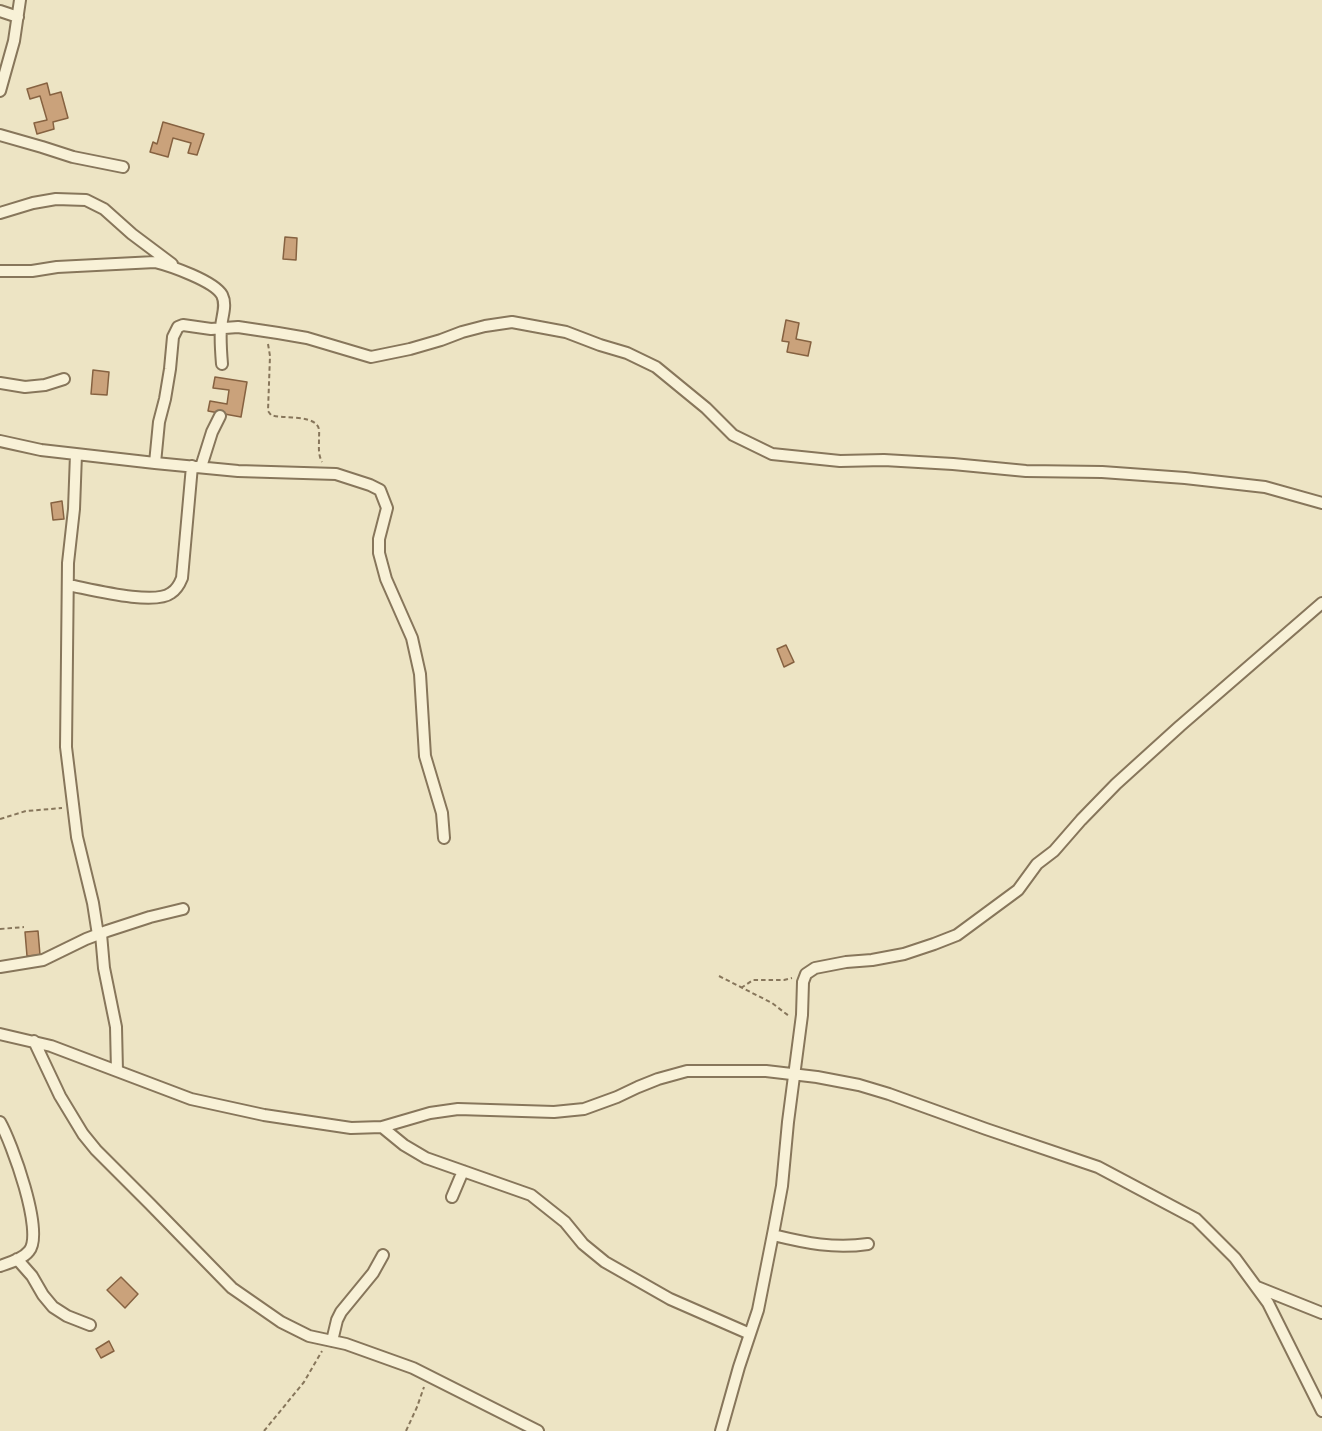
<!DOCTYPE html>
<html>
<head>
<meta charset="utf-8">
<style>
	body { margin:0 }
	canvas { display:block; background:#ede4c4 }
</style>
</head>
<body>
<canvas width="1322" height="1431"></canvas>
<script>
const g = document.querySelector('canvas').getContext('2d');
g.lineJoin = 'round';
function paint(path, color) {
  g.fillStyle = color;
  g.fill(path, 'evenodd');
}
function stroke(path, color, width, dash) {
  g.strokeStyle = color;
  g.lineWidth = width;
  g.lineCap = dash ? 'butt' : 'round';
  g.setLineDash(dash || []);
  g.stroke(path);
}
const building = new Path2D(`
	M47 83 50 95 61 92 68 118 53 122 54 129 37 134 34 123 47 120 40 96 30 99 27 89Z
	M163 122 204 134 197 155 188 153 191 143 173 138 168 157 150 152 153 142 157 144Z
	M285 237 297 238 296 260 283 259Z
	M786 320 799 323 796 339 811 342 808 356 787 352 789 342 782 341Z
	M93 370 109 372 107 395 91 394Z
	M215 377 247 382 241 417 208 411 210 401 227 404 229 390 213 388Z
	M62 501 64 519 53 520 51 503Z
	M786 645 794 662 784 667 777 649Z
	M38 931 40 955 27 956 25 932Z
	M121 1277 138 1294 125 1308 107 1290Z
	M109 1341 114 1351 101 1358 96 1349Z`);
paint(building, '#caa27b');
stroke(building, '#866241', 1.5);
const minor = new Path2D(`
	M0 11 18 17
	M0 91 14 41 20 0
	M0 135 42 147 73 157 123 167
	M0 213 33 203 56 199 86 200 104 209 132 234 172 264
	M0 271H32L57 267 155 262C171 266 214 281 222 295 227 305 222 316 221 327 220 339 221 352 222 364
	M0 383 25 387 45 385 64 379
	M0 441 41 450 155 463 238 471 336 474 370 485 380 490 387 508 379 539V553L386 579 412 638 420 674 425 756 442 813 444 838
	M76 454 74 509 68 563 66 747 77 837 93 903 98 935
	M155 463 159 422 165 399 170 369 173 337 178 327 183 325 211 329 238 327 278 333 307 338 371 357 410 349 441 340 462 332 485 326 512 322 566 332 600 345 627 353 656 367 706 408 733 435 772 454 840 461 884 460 953 464 1026 471 1102 472 1185 478 1265 487 1322 503
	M201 467 212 432 220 416
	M68 585C90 589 154 606 171 593 176 590 180 583 182 578L192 466
	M101 934 104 968 116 1027 117 1071
	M0 967 43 960 86 939 107 931 150 917 183 909
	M0 1034 51 1046 191 1099 264 1115 351 1128 382 1127 430 1113 458 1109 554 1112 584 1109 617 1097 638 1087 658 1079 687 1071H766L817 1077 859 1085 889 1094 986 1129 1098 1167 1196 1219 1235 1258 1268 1303 1322 1411
	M34 1041 60 1096 83 1134 96 1150 150 1204 232 1288 281 1322 309 1336 346 1344 413 1368 538 1431
	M0 1122C11 1141 45 1233 29 1251 23 1259 9 1263 0 1266
	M382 1127 404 1145 426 1158 531 1195 565 1222 583 1244 605 1262 670 1299 750 1334
	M452 1197 463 1171
	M773 1235C806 1243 834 1249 868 1244
	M17 1259 32 1276 43 1295 53 1307 67 1316 90 1325
	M1257 1287 1322 1313
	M332 1341 337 1320 341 1312 373 1273 383 1255
	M721 1431 739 1367 758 1310 774 1229 782 1186 788 1122 802 1015 803 982 806 974 815 968 846 962 872 960 904 954 934 944 957 935 1018 890 1037 864 1054 851 1081 820 1116 784 1180 726 1322 603`);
stroke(minor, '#87765b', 14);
stroke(new Path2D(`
	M268 344 270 356 268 411 271 415C283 419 309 415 317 425 320 428 319 434 319 439 319 448 318 454 322 462
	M0 819 26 811 62 808
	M0 929 24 927
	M719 976 772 1003 789 1016
	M741 988 753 980H784L792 978
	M264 1431 304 1382 322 1351
	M406 1431 417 1407 424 1387`), '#87765b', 2, [4.5, 3]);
stroke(minor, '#f8f1d7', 10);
</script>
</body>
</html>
